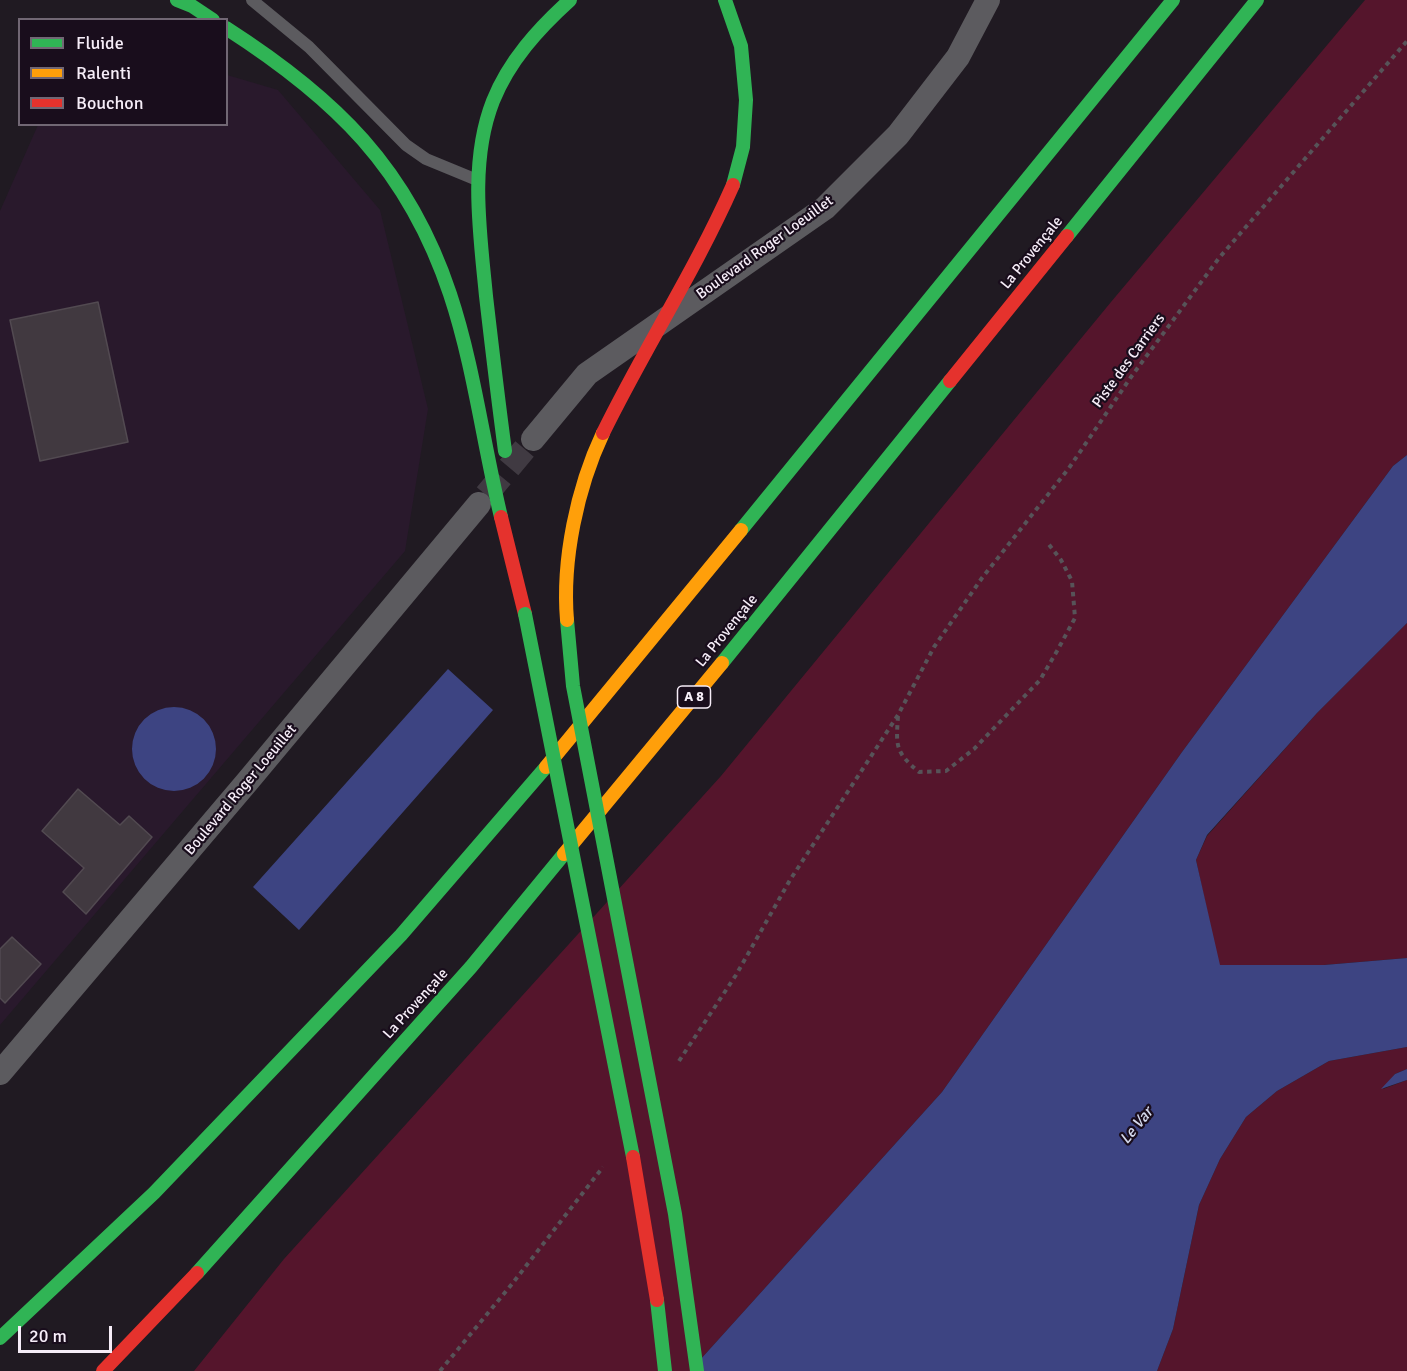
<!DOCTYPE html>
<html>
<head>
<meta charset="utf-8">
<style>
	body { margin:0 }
	#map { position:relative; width:1407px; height:1371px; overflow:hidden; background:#201a22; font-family:Signika,sans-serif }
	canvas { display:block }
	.legend { position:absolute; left:18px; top:18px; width:210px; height:108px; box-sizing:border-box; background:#190d1c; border:2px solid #716774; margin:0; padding:8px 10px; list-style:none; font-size:18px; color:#f6edf8 }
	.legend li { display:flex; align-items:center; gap:12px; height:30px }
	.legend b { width:30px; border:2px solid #716774 }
	.scale { position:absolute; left:18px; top:1326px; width:94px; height:27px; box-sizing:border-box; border:3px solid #f6edf8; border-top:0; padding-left:8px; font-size:18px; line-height:21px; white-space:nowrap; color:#f6edf8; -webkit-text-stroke:4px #190d1c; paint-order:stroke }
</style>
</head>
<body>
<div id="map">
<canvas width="1407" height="1371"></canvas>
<ul class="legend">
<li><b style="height:8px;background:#30b455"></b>Fluide</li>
<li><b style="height:8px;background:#ff9f0a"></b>Ralenti</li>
<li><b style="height:8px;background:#e5322d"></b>Bouchon</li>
</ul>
<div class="scale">20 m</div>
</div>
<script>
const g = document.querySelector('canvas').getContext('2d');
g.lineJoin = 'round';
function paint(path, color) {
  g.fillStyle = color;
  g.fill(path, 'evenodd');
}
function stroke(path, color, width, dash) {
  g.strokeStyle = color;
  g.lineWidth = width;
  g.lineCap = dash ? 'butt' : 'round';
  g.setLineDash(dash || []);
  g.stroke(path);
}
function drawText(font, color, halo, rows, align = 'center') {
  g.font = font + ' Signika,sans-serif';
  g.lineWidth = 4.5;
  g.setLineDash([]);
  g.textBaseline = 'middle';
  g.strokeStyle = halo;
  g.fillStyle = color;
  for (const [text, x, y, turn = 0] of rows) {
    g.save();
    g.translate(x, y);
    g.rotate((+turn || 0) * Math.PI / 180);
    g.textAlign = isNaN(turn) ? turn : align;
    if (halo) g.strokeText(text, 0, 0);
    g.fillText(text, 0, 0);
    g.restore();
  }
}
paint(new Path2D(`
	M227 75 278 90 380 210 428 409 405 551 0 1025V211L38 125 226 124Z`), '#29192c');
paint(new Path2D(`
	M1365 0H1407V455L1393 466 1182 752 942 1092 690 1371H194L284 1259 721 776 1111 302Z
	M1407 623V958L1324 965 1219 966 1196 860 1207 836 1317 713Z
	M1407 1047V1069L1395 1074 1383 1089 1407 1080V1371H1157L1173 1329 1199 1205 1220 1159 1246 1117 1277 1091 1329 1061Z`), '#55152c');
paint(new Path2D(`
	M1407 455V623L1317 713 1207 835 1196 860 1220 965H1324L1407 958V1047L1329 1061 1277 1091 1246 1117 1220 1159 1199 1205 1173 1329 1157 1371H690L942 1092 1182 752 1393 466Z
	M448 669 493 710 299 930 253 887Z
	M132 749a42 42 0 1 1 84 0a42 42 0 1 1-84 0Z
	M1407 1069V1080L1381 1089 1395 1074Z`), '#3d4482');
const building = new Path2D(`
	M98 302 128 442 40 461 10 320Z
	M78 789 120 825 129 816 152 837 86 914 63 892 84 868 42 831Z
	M12 937 41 964 5 1003 0 998V949Z`);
paint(building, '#413940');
stroke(building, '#524a51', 1.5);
stroke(new Path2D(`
	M486 495 533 439`), '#403a42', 24, [24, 12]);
stroke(new Path2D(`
	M898 716C896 746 895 752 919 772L946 771 974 749 1040 680 1057 651 1075 618 1072 581 1061 560 1047 542
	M679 1061 736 975 790 880 898 715 934 647 982 578 1069 468 1131 377 1219 258 1407 41
	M440 1371 512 1284 603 1167`), '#575358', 4, [4.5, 4.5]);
stroke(new Path2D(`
	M252 0 309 47 406 145 426 159 477 180`), '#5c5b5f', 12);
stroke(new Path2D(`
	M533 439 587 374 825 208 898 135 958 57 988 0
	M0 1073 247 782 479 504`), '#5c5b5f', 24);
stroke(new Path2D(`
	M177 0 192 6 213 20
	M725 0 741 46 746 100 743 147 733 185
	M226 28C335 98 408 168 450 294 474 366 483 443 501 517
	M1067 236 1257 0
	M505 451C498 399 492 348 486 296 480 233 469 162 493 101 509 61 538 29 570 0
	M741 530 1173 0
	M722 663 950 381
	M197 1273 471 967 564 854
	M657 1300 665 1371
	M0 1338 154 1193 401 935 546 767`), '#30b455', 14);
stroke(new Path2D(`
	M546 767 741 530
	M564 854 722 663`), '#ff9f0a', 14);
stroke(new Path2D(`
	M950 381 1067 236
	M501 517 525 614
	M103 1371 197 1273`), '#e5322d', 14);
stroke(new Path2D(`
	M525 614 633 1157
	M567 620 573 686 675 1214 697 1371`), '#30b455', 14);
stroke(new Path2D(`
	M567 620C562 560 577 488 603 433`), '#ff9f0a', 14);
stroke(new Path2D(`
	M603 433C644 349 695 271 733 185
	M633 1157 657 1300`), '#e5322d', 14);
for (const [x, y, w] of [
	[694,697,33]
]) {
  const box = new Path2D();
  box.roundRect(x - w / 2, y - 11, w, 22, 4.5);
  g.fillStyle = '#190d1c';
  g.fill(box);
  stroke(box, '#f6edf8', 1.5);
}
drawText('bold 14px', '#f6edf8', null, [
	["A 8",694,697]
]);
drawText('15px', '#f6edf8', '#190d1c', [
	["Boulevard Roger Loeuillet",765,248,-36],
	["La Provençale",1032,253,-51],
	["Piste des Carriers",1129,361,-54],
	["La Provençale",727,631,-51],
	["Boulevard Roger Loeuillet",241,790,-50],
	["La Provençale",416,1004,-48]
]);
drawText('italic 16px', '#d4d9ed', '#190d1c', [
	["Le Var",1137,1126,-51]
]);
</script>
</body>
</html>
